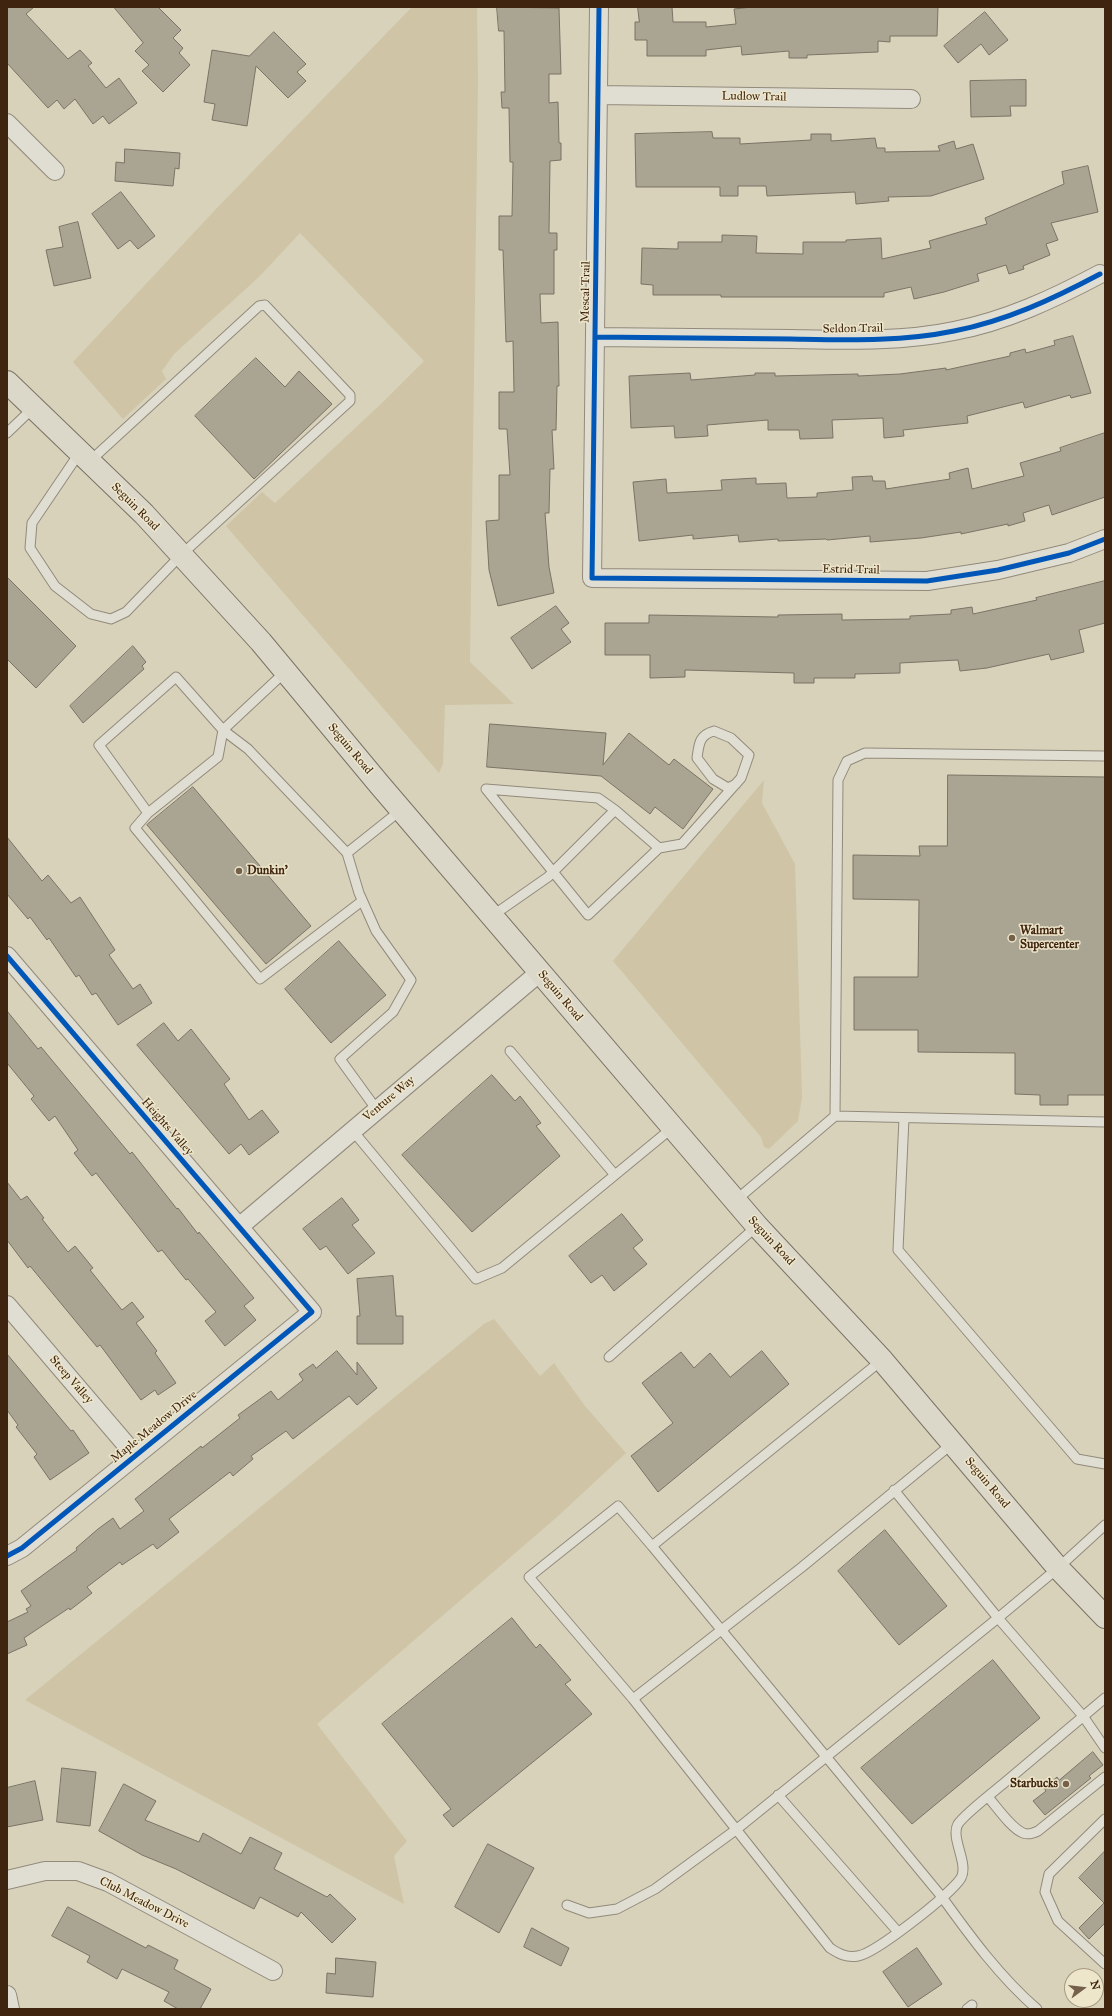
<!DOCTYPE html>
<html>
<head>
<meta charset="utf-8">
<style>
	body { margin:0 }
	#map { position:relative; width:1112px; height:2016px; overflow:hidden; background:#d8d2bb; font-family:"IM FELL Great Primer",serif }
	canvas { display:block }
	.frame { position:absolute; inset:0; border:8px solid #3f240f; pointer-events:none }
	.north { position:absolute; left:1064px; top:1968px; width:40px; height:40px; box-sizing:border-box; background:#ede6cb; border:1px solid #a79880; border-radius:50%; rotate:75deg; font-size:11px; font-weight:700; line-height:16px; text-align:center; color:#3f240f }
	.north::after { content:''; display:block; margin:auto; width:14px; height:18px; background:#75614b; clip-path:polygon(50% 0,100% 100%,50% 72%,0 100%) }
</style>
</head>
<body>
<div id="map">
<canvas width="1112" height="2016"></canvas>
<div class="frame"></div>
<div class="north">N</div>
</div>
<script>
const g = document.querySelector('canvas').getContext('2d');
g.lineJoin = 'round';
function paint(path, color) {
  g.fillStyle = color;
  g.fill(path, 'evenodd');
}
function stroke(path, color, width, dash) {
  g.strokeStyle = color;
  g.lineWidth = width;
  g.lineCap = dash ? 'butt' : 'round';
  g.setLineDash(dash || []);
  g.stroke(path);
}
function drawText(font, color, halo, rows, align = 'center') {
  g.font = font + ' "IM FELL Great Primer",serif';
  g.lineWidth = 3;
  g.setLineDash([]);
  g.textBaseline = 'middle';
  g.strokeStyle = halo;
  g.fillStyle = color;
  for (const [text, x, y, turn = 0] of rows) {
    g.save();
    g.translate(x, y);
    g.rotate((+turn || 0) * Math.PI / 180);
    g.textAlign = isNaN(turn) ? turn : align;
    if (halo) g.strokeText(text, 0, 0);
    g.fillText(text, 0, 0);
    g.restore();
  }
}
paint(new Path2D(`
	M412 7H477L478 81 470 662 514 704 445 705 443 764 439 773 226 526 262 492 275 503 383 402 424 361 300 233 259 277 174 354 162 371 166 379 123 419 73 362 216 209Z
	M764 780 762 803 795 864 802 1097 798 1121 769 1149 764 1147 761 1137 613 961Z
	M494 1319 540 1376 554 1363 585 1406 626 1453 557 1517 317 1724 407 1841 394 1856 404 1904 25 1700 484 1324Z`), '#cfc4a6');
const building = new Path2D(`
	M7 7H34L26 14 68 59 80 50 92 63 88 66 106 88 119 78 137 103 109 124 103 116 93 124 75 99 64 109 57 100 48 108 7 63Z
	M114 7H158L181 30 173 38 183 48 179 53 190 65 163 92 142 71 149 65 135 51 143 43Z
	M497 7 559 8 561 74H549V103L558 102 559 143H561V160L550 161 549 233H557V250H554V294H540L541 323 558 322 559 386H557L556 430H552L554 469H550L549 513H545L549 567 554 593 498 606 489 570 486 521 499 520V475H510L507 429H499V392H514L513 341 506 342 503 250H499V216H512L513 162H510L509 108H502L501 92H505L504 31H499Z
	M638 7H672L673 22H706V27L736 24 734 9 752 7H938L937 36H890V42L878 41V52L807 55V58H789V51L742 55 741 46 706 50V56H647V40H635V22H639Z
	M985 12 1008 40 989 55 981 44 958 63 944 46Z
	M274 32 306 64 297 72 306 81 288 98 256 66 247 126 212 120 215 104 204 102 212 50 249 56Z
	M1026 80V106H1010L1011 116 971 117 970 81Z
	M712 132 713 138H740V144L811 140V134H831V141L875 138 877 148H885V152L940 151 938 146 954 141 956 149 973 144 984 179 931 196 888 197 889 201 856 204 855 192 767 196 766 186H738V196H720V187H636L635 134Z
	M125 149 180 153 179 169 175 168 173 186 115 181 116 162 124 163Z
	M1088 166 1098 212 1051 223 1058 240 1046 244 1050 255 1023 266 1024 269 1009 274 1006 265 977 274 979 281 944 292 914 299 911 287 884 293V297H721V295H653V285L641 284 642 248 678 249V242H722V235L757 236 756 253 803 254V242H846V240L881 238 882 259 931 248 929 241 987 224 985 218 1064 184 1062 172Z
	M121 192 155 236 138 249 130 240 118 249 92 214Z
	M78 222 91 278 54 286 46 250 63 247 59 227Z
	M1073 336 1091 393 1071 398 1070 395 1025 408 1023 402 967 416 968 423 903 430 904 436 884 438 883 418 832 420 833 438 800 439 799 430H768V420L707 425 708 436 675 438 674 426 631 428 629 376 690 373 691 380 755 375V373H775V376L858 374V376L900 374 946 368V370L1010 356V353L1025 349 1026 353 1055 345 1054 341Z
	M256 358 285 387 299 371 332 404 254 479 195 416Z
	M1105 433V497L1052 515 1049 505 1023 513 1025 521 1008 526V524L961 534V532L921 538 870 542V536L827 540 826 539 778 541V539L739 542 738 535 693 539V535L639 541 633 482 666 479 667 493 722 490 721 480 756 478V484L786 483 787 498 817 497V493L853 490 852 477 872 476 873 481H885L886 489 950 479 949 473 968 468 972 489 1024 476 1020 463 1061 451 1060 448Z
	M7 577 76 646 36 688 7 659Z
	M1105 581V623L1079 630 1084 652 1051 660 1049 654 987 668 960 671 958 660 900 663V673L855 674V678H814V683H794V673L685 670V677L650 678V655H605V623H649V615L778 617V615L842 614V620L910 619V616L951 614V610L972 607 973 614 1037 600 1036 598Z
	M556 606 569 623 561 629 571 642 532 669 511 638Z
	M133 646 146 662 142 666 144 669 83 723 70 706Z
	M490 724 606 733 603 765 629 733 669 765 674 759 713 789 683 829 655 807 650 814 601 776 487 767Z
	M948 775 1105 777V1095H1068V1105H1040V1095L1015 1094V1053L918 1052V1030H854V977H918L919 900 853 899V855L920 856 919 846H947Z
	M193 787 311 926 266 964 147 825Z
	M7 837 42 881 48 875 71 903 80 897 115 950 109 955 133 989 140 984 152 1003 118 1025 96 993 92 995 79 975 76 977 49 938 47 940 30 917 28 919 7 894Z
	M339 941 386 995 331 1043 285 989Z
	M7 1011 38 1049 41 1047 130 1154 132 1152 177 1209 178 1208 198 1234 199 1232 254 1298 244 1306 256 1320 225 1346 205 1321 216 1312 188 1279 186 1280 162 1250 158 1252 96 1173 92 1176 74 1153 78 1150 55 1116 49 1121 31 1099 34 1096 7 1063Z
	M164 1023 178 1041 191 1029 230 1079 224 1084 249 1120 262 1110 279 1132 249 1155 241 1144 229 1154 137 1045Z
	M492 1075 515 1101 520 1096 541 1123 536 1126 560 1156 472 1232 402 1155Z
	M7 1182 21 1200 27 1196 44 1218 42 1219 68 1252 75 1246 93 1268 90 1270 122 1310 132 1302 144 1317 136 1323 157 1351 155 1353 176 1383 158 1395 155 1390 141 1400 100 1345 97 1347 30 1266 28 1268 7 1240Z
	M342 1198 359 1220 352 1225 375 1253 348 1274 326 1246 320 1250 303 1229Z
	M622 1214 643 1240 633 1248 647 1264 614 1291 602 1275 591 1283 569 1256Z
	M393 1276 396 1316H403V1344H357V1316H360L357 1279Z
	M337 1351 357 1375V1362L377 1388 357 1405 349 1396 293 1439 286 1431 251 1456 253 1459 233 1476 230 1472 169 1519 179 1532 157 1549 153 1544 122 1565 120 1562 87 1587 92 1593 70 1610 69 1608 24 1638 27 1645 7 1654V1622L28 1612 26 1609 31 1606 21 1591 77 1550 76 1548 98 1529 113 1518 120 1529 144 1511 135 1499 201 1446 202 1448 240 1418 238 1415 271 1391 278 1400 303 1380 299 1374 313 1364 316 1368Z
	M762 1351 789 1384 658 1492 631 1456 673 1423 642 1383 681 1352 694 1368 710 1353 730 1377Z
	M7 1354 71 1431 73 1430 89 1453 50 1480 34 1457 37 1454 16 1427 18 1425 7 1410Z
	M885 1530 947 1606 899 1645 838 1571Z
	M512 1618 536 1648 540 1644 571 1680 565 1684 592 1714 453 1827 443 1815 451 1809 382 1724Z
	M993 1660 1040 1718 912 1824 861 1768Z
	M1093 1752 1103 1765 1089 1776 1091 1778 1045 1815 1033 1801 1046 1791 1044 1788 1057 1777 1059 1780Z
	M62 1768 96 1772 90 1826 57 1822Z
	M35 1781 43 1820 7 1827V1788Z
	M124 1784 156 1801 145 1820 199 1842 203 1833 241 1854 250 1837 282 1853 274 1869 327 1897 330 1894 356 1919 332 1943 301 1912 298 1917 260 1897 254 1909 176 1869 142 1855 99 1831Z
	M488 1844 534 1868 499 1933 455 1907Z
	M1105 1851V1923L1089 1939 1079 1928 1104 1903 1079 1878Z
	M68 1907 146 1948 148 1945 178 1960 174 1969 211 1989 200 2009H178L164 2001 169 1992 122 1969 117 1979 87 1962 90 1956 52 1936Z
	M532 1928 569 1948 561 1966 524 1947Z
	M917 1948 942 1984 908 2007 883 1972Z
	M336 1958 376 1962 373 1997 326 1993 327 1973 335 1974Z`);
paint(building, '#aaa493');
stroke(building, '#7b7365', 1);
const service = new Path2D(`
	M7 433 33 408
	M80 452 32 523 30 548 55 586 91 614 111 619 126 612 181 555 350 401V395L265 305 259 306 90 461
	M285 672 223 730 218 757 148 813 99 745 176 677 223 730 248 749 347 853
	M615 810 598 798 486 789 588 915 659 848
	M148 813 135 828 260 979 362 901
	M492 916 548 877 615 810 659 848 682 844 741 778 749 755 731 738 714 731C699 735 699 744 697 758L713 779 728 788 736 784
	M510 1051 615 1175
	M377 1110 340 1059 393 1012 411 980 376 931 359 893 347 853 401 810
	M835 1116 838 780 847 761 865 753 1105 756
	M904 1118 898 1250 1077 1459 1105 1464
	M353 1131 476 1279 502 1268 672 1128
	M735 1201 835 1116 1105 1122
	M609 1357 757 1226
	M882 1360 652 1546 618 1506 529 1577 633 1699 830 1948C839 1954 847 1958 858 1956 876 1953 951 1894 961 1878 969 1863 950 1838 958 1824 965 1814 992 1793 1003 1784 1037 1755 1071 1727 1105 1698
	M894 1490 998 1618 1083 1716 1105 1748
	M652 1546 942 1897C970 1936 1000 1977 1037 2009
	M633 1699 802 1567 953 1443
	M778 1795 898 1932
	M988 1797C996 1806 1011 1828 1023 1833 1028 1835 1034 1833 1038 1831L1105 1777
	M1105 1819 1049 1874 1045 1892 1058 1921 1105 1964
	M567 1905 589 1913 617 1909 655 1889 737 1829 998 1618 1058 1568 1105 1525
	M967 2009 972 2005`);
const minor = new Path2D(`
	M599 7 592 578 927 581 998 570 1069 553 1105 539
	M598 95 911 99
	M7 123 55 171
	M595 337C660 338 726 338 791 339 846 340 901 342 954 331 1006 321 1053 299 1100 274
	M7 956 312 1312 22 1548 7 1556
	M239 1227 540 972
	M7 1305 135 1455
	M7 1880 45 1871H78L108 1882 273 1971
	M7 1995 10 2009`);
const primary = new Path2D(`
	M7 382 144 514 261 642 379 784 757 1226 882 1360 1058 1568 1105 1617`);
stroke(service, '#928a7b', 11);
stroke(minor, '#928a7b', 20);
stroke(primary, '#7b7365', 24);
stroke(service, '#e0ded2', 9);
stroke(minor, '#e0ded2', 18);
stroke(primary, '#dbd8ca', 22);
stroke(new Path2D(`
	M599 7 592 578 927 581 998 570 1069 553 1105 539
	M595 337C660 338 726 338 791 339 846 340 901 342 954 331 1006 321 1053 299 1100 274
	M7 956 312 1312 22 1548 7 1556`), '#0057b8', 5);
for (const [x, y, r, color] of [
	[239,871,4,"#75614b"],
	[1012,938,4,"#75614b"],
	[1066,1784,4,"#75614b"]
]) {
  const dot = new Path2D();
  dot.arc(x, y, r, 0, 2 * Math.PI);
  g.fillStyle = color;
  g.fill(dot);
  stroke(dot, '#ede6cb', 1.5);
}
drawText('12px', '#3f240f', '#ede6cb', [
	["Ludlow Trail",754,97,1],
	["Mescal Trail",586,292,-89],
	["Seldon Trail",853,329,-1],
	["Seguin Road",135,507,45],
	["Estrid Trail",851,570,1],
	["Seguin Road",350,749,50],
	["Seguin Road",560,996,50],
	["Venture Way",389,1099,-40],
	["Heights Valley",167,1127,49],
	["Seguin Road",771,1241,47],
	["Steep Valley",71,1380,49],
	["Maple Meadow Drive",154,1427,-39],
	["Seguin Road",987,1483,50],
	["Club Meadow Drive",144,1903,27]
]);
drawText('bold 12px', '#3f240f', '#ede6cb', [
	["Dunkin'",247,871],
	["Walmart",1020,931],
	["Supercenter",1020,945],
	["Starbucks",1058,1784,"right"]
], 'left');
</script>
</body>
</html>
